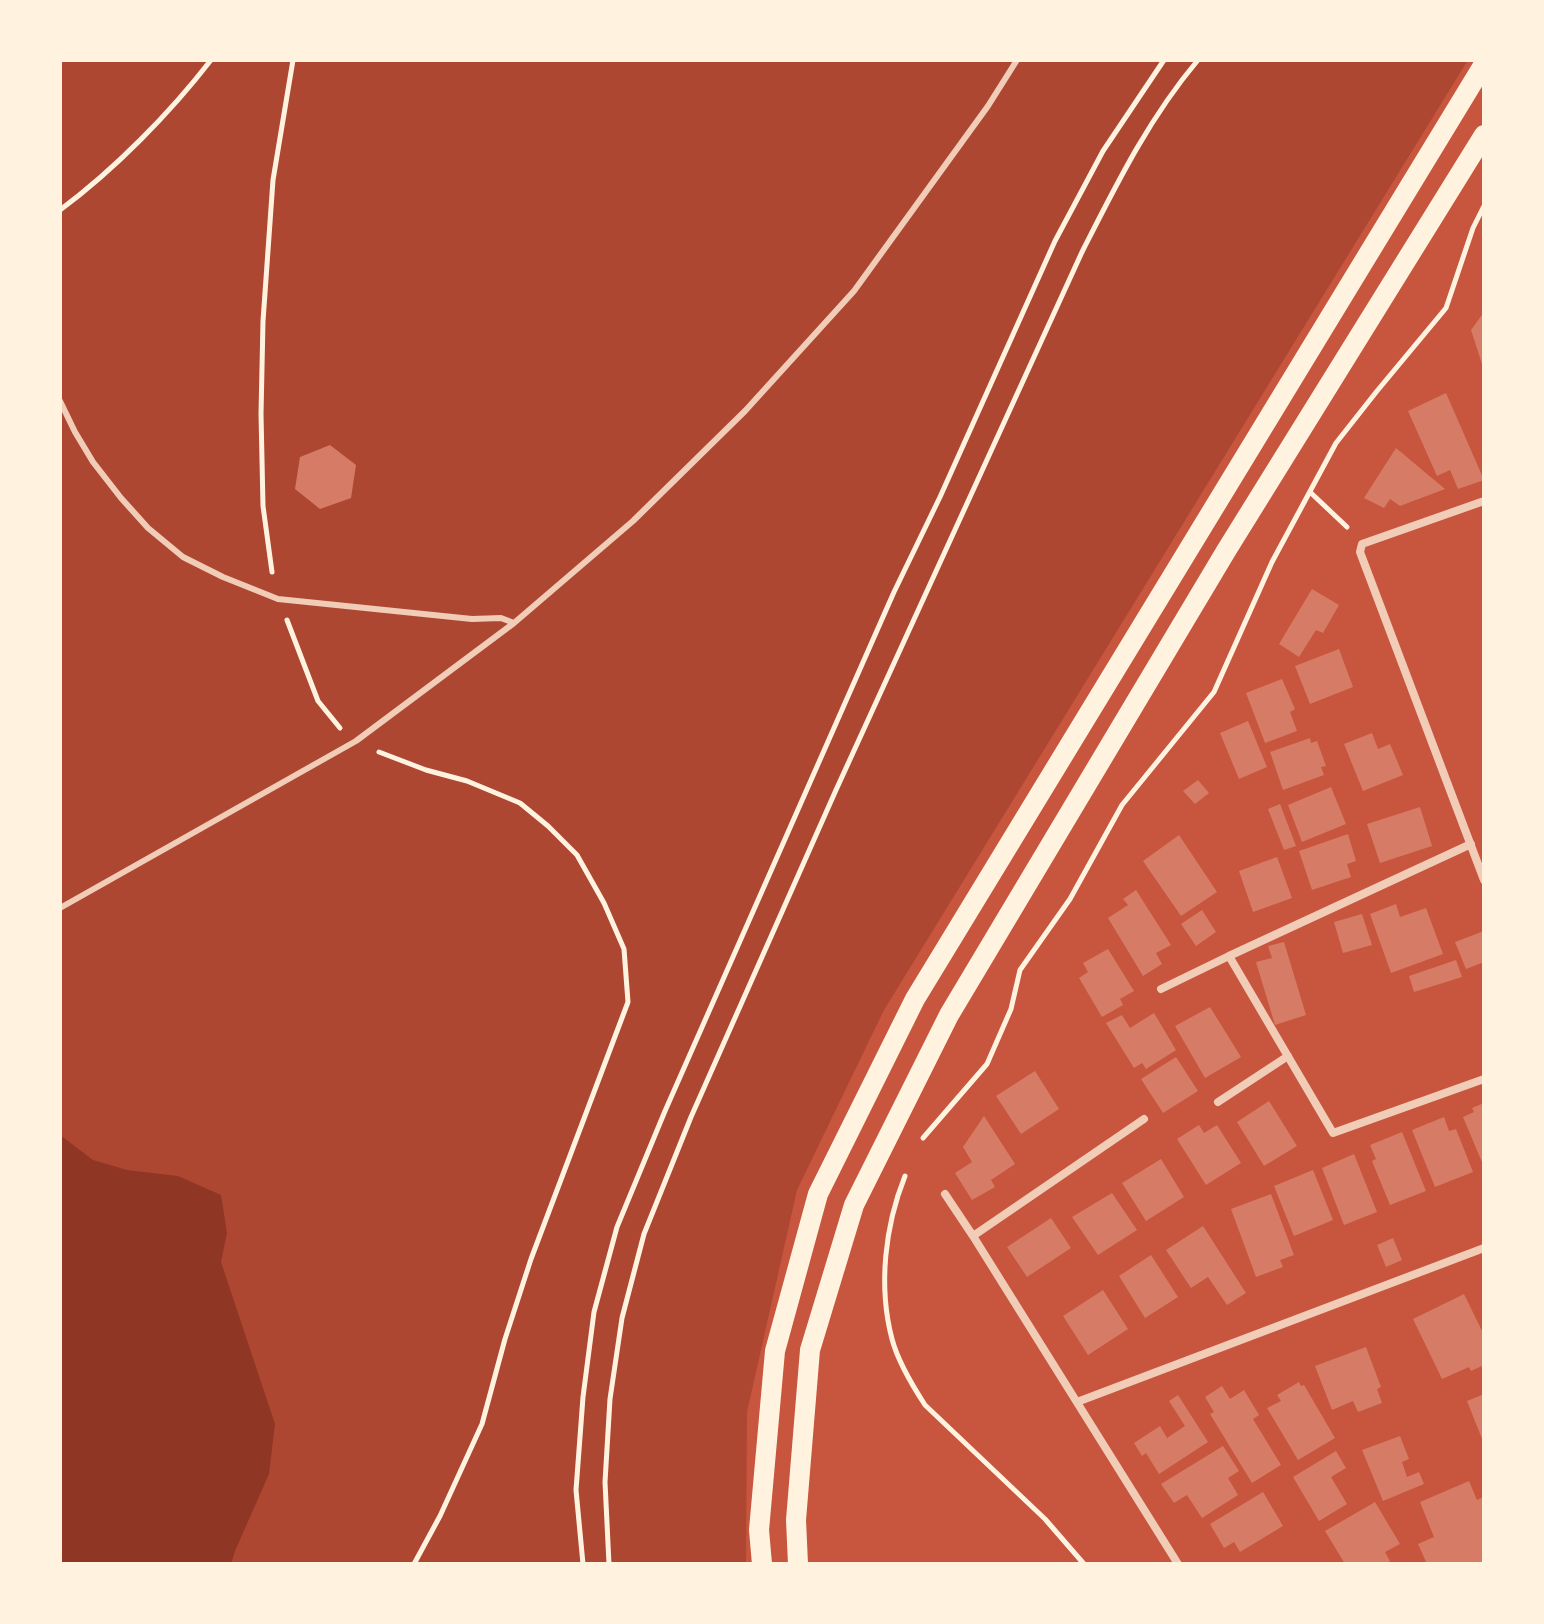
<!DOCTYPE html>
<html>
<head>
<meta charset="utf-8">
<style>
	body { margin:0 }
	#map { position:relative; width:1544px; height:1624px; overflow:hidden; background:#c8553d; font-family:Lato,sans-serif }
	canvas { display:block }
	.frame { position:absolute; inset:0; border:62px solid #fff3e0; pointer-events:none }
</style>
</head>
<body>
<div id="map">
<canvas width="1544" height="1624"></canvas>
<div class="frame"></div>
</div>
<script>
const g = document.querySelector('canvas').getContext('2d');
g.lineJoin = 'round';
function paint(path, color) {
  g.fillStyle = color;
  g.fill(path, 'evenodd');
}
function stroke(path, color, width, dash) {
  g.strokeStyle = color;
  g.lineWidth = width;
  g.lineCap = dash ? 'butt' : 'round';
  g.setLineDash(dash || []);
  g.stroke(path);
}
paint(new Path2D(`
	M60 60H1468L884 1010 797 1190 747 1412 746 1564H60Z`), '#ae4732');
paint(new Path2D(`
	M60 1135 93 1160 127 1170 178 1176 221 1195 227 1233 221 1262 275 1424 269 1474 235 1551 231 1564H60Z`), '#8f3625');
paint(new Path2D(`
	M1484 312V367H1483L1471 330Z
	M1446 393 1484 480 1458 489 1450 470 1437 476 1408 411Z
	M330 445 356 465 351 498 320 509 295 489 300 457Z
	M1396 448 1445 489 1400 506 1390 499 1384 508 1364 498Z
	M1312 589 1339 605 1323 633 1316 630 1299 657 1279 644Z
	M1339 649 1353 687 1310 704 1295 666Z
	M1282 679 1295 709 1290 712 1297 731 1265 743 1246 693Z
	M1248 721 1267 767 1239 779 1220 733Z
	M1372 733 1378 749 1390 744 1403 775 1363 791 1344 744Z
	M1310 738 1311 743 1317 741 1326 766 1321 767 1324 775 1283 790 1270 752Z
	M1198 780 1209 793 1195 804 1183 791Z
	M1331 787 1346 824 1302 842 1288 805Z
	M1280 804 1296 846 1284 850 1268 809Z
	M1420 807 1432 846 1380 863 1367 824Z
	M1348 834 1356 861 1347 864 1351 877 1312 890 1299 851Z
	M1179 835 1217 892 1181 916 1143 861Z
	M1277 857 1292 898 1253 912 1239 871Z
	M1136 890 1171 945 1156 953 1162 964 1143 976 1108 918 1128 905 1123 899Z
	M1396 904 1400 917 1426 908 1443 954 1391 973 1370 914Z
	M1202 910 1216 932 1196 946 1181 924Z
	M1362 914 1372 945 1343 953 1334 922Z
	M1484 931V962L1466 969 1455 942Z
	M1284 942 1306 1015 1275 1025 1256 962 1272 958 1268 946Z
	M1108 949 1134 991 1120 999 1123 1005 1102 1017 1079 978 1088 972 1083 963Z
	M1456 960 1462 977 1414 992 1409 976Z
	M1210 1007 1241 1057 1205 1078 1175 1026Z
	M1154 1013 1176 1050 1146 1069 1142 1063 1134 1068 1106 1023 1122 1015 1130 1028Z
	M1176 1057 1198 1091 1163 1113 1141 1079Z
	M1035 1071 1059 1109 1021 1134 996 1096Z
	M1269 1101 1297 1146 1264 1166 1237 1122Z
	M1484 1103V1167L1463 1117 1474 1112 1472 1108Z
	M984 1116 1015 1164 991 1180 995 1187 972 1200 955 1173 972 1162 963 1147Z
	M1444 1117 1449 1131 1456 1129 1473 1172 1435 1187 1412 1130Z
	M1199 1125 1204 1133 1217 1125 1241 1163 1206 1185 1177 1139Z
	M1402 1132 1426 1191 1390 1205 1372 1161 1376 1159 1370 1145Z
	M1354 1154 1377 1212 1344 1225 1322 1168Z
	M1161 1159 1184 1197 1146 1221 1122 1183Z
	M1313 1170 1333 1220 1294 1236 1274 1186Z
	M1112 1193 1137 1230 1098 1255 1072 1217Z
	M1271 1194 1294 1255 1280 1260 1283 1267 1256 1277 1231 1209Z
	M1051 1218 1071 1248 1027 1277 1007 1247Z
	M1203 1226 1246 1293 1227 1305 1208 1277 1191 1288 1166 1250Z
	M1393 1238 1402 1260 1386 1267 1377 1245Z
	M1151 1255 1178 1297 1145 1318 1119 1276Z
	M1103 1290 1128 1329 1088 1355 1063 1316Z
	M1464 1294 1484 1335V1365L1471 1371 1469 1367 1442 1379 1413 1319Z
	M1366 1347 1381 1387 1377 1389 1382 1403 1358 1412 1353 1401 1332 1410 1315 1366Z
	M1299 1382 1301 1386 1304 1385 1335 1438 1298 1460 1267 1408 1281 1401 1277 1395Z
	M1222 1386 1230 1399 1244 1390 1259 1415 1253 1419 1281 1465 1252 1483 1210 1414 1214 1412 1205 1397Z
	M1484 1394V1444L1467 1401Z
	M1178 1395 1208 1442 1159 1474 1146 1453 1142 1456 1134 1443 1160 1426 1167 1438 1185 1426 1169 1401Z
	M1400 1436 1409 1459 1402 1462 1407 1477 1419 1472 1424 1484 1383 1501 1362 1450Z
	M1223 1446 1239 1471 1228 1478 1238 1495 1202 1518 1187 1495 1174 1503 1161 1484Z
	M1336 1451 1346 1468 1331 1477 1347 1504 1319 1521 1293 1477Z
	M1469 1481 1477 1500 1484 1497V1561L1478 1564H1427L1418 1544 1434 1537 1420 1502Z
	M1263 1492 1283 1526 1240 1552 1234 1542 1224 1548 1210 1524Z
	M1375 1502 1400 1544 1385 1552 1390 1561 1385 1564H1345L1325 1531Z`), '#d67c66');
stroke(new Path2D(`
	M60 210C114 170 170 113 211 60
	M1310 492 1347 527
	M272 572 263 506 261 414 263 321 273 180 293 60
	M287 620 318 701 340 728
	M379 752 426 770 467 781 520 803 548 826 577 855 604 903 624 949 628 1002 531 1259 505 1339 482 1424 440 1516 414 1564
	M923 1138 987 1064 1011 1009 1020 970 1070 899 1122 805 1214 692 1272 562 1336 443 1377 391 1446 308 1473 228 1484 206
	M905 1176C885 1226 878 1286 892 1339 898 1362 912 1385 925 1405L1045 1519 1084 1564
	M583 1564 576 1490 583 1397 594 1312 617 1227 665 1111 894 592 940 497 1055 241 1103 151 1164 60
	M609 1564 605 1482 610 1399 622 1318 644 1234 691 1117 836 790 1082 252C1116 185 1149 118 1198 60`), '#fff3e0', 5);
stroke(new Path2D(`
	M60 401 75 432 93 462 121 498 148 528 183 557 223 577 278 599 472 619 501 618 514 623
	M60 908 356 741 514 623 633 521 745 411 854 291 988 106 1017 60`), '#f1ccb7', 6);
stroke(new Path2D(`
	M1484 501 1362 544 1360 552 1484 880
	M1471 844 1229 956 1333 1133 1484 1079
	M1161 989 1229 956
	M1218 1102 1288 1056
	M1144 1119 973 1236 1178 1564
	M945 1194 973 1236
	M1077 1402 1484 1248`), '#f1ccb7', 8);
stroke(new Path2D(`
	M762 1564 759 1530 775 1351 818 1194 915 999 1484 64
	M798 1564 796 1520 810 1350 854 1205 949 1015 1226 551 1484 135`), '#fff3e0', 20);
</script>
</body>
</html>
